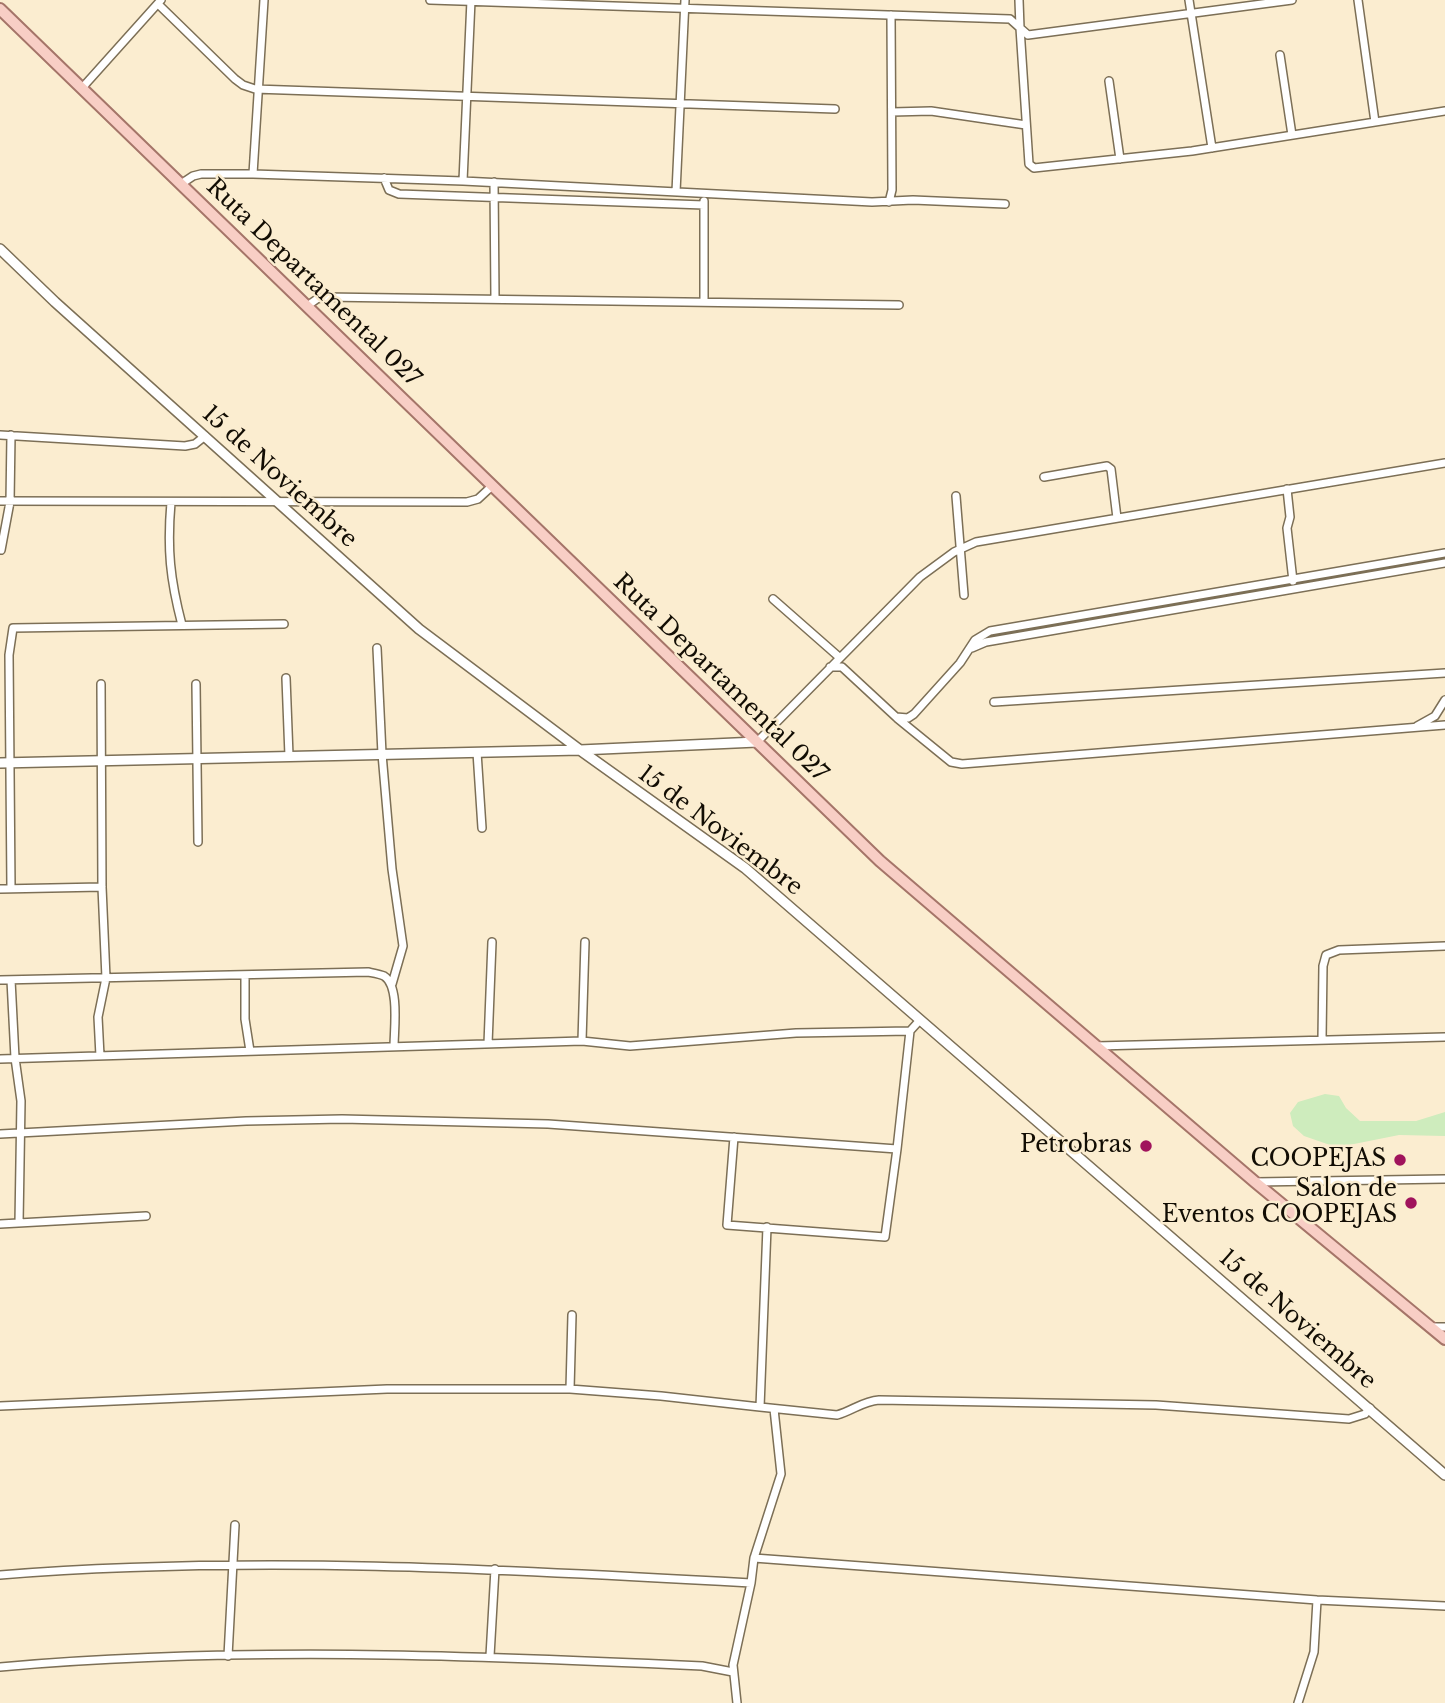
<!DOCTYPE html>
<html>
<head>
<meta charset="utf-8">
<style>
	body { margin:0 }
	canvas { display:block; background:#fbedd0 }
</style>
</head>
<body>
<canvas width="1445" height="1703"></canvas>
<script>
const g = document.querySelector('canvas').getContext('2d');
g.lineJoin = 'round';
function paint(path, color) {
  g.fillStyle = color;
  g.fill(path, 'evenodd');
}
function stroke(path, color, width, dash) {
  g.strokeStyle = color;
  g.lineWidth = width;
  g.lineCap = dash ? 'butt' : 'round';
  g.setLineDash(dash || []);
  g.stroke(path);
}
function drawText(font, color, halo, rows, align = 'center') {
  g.font = font + ' "Libre Baskerville",serif';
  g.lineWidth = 5;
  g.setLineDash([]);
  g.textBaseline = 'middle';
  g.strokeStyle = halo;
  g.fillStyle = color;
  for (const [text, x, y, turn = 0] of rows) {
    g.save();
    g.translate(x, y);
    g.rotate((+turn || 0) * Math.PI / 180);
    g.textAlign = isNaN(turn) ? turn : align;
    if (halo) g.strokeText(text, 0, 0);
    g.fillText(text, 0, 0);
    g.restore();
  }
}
paint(new Path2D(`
	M1325 1094 1339 1096 1346 1108 1360 1121H1416L1445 1112V1136L1399 1135 1344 1146 1330 1145 1304 1136 1293 1126 1290 1113 1298 1102Z`), '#ceecbd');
const minor = new Path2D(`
	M430 0 1010 19 1020 28 1029 164 1034 168 1192 151 1445 111
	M1019 0 1020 28 1028 35 1292 0
	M1189 0 1212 148
	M1358 0 1375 122
	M158 4 235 79 243 85 255 89 835 109
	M1280 55 1292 135
	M1109 81 1120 159
	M82 88 161 0
	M892 112 931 111 1026 125
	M253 174 264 0
	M384 178 389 190 399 194 704 205
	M463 181 471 0
	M494 182 495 299
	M181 184 193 176 201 174H253L463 181 872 202 913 200 1005 204
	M676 192 685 0
	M889 202 892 190 891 15
	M704 302V201
	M307 306 317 299 324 297 899 305
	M0 435 185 446 195 444 205 436
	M1044 477 1107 466 1111 469 1117 518
	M1287 489 1290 517 1287 528 1293 581
	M956 496 964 595
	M0 501 467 502 478 499 492 486
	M171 502C167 549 170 579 182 625
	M1 550 10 502 11 435
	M773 599 839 657
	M377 648 382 754 392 869 403 946 392 984
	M972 648 986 642 1445 563
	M830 667H842L896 717 908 718 914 714 960 663 975 640 990 631 1445 553
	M286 678 289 756
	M196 684 198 842
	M994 702 1445 673
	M897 718 951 762 962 764 1445 725
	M1417 726 1435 716 1445 700
	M757 742 920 577 954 552 976 542 1445 463
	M477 752 482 828
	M11 888 9 655 13 628 284 624
	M0 889 102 887
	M245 975V1019L250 1051
	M0 980 368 972C373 973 380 974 384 976 400 986 394 1030 394 1047
	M11 980 15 1058 21 1101 19 1223
	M1322 1039 1323 966 1326 955 1339 950 1445 946
	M582 1041 585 942
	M488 1044 492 942
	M1097 1046 1445 1037
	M100 1056 98 1017 106 978 102 887 101 684
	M0 1059 582 1041 630 1046 796 1033 910 1031 920 1020
	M0 1134 246 1121 342 1119 548 1124 897 1149 885 1237 727 1225 734 1137
	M897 1149 910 1031
	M1256 1182 1445 1179
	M0 1224 146 1216
	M1429 1327H1445
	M570 1389 572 1315
	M0 1406 387 1389H570L661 1396 760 1407 767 1227
	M760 1407 837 1415C852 1411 863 1401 879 1400L1156 1405 1349 1419 1365 1414 1370 1408
	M754 1558 1317 1600 1445 1606
	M0 1575C250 1555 502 1569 751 1583
	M228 1656 235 1525
	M490 1656 495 1569
	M0 1667C233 1646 468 1655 702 1666L733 1672
	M737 1703 733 1665 751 1583 754 1558 781 1474 774 1409
	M1298 1703 1314 1652 1317 1600`);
const tertiary = new Path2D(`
	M0 249 55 302 419 629 580 750 745 868 1445 1475
	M0 763 580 750 757 742`);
const primary = new Path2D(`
	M0 9 880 861 1255 1182 1445 1339`);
stroke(minor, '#7c6f56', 10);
stroke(tertiary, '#7c6f56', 12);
stroke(primary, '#a57569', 14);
stroke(minor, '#fff', 7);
stroke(tertiary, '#fff', 9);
stroke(primary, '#f8cec5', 10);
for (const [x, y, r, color] of [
	[1146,1146,7,"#a0135c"],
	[1400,1160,7,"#a0135c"],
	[1411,1203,7,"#a0135c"]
]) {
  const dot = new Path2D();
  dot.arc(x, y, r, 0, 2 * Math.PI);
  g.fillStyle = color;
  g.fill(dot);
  stroke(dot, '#fbedd0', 2.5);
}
drawText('23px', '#120d04', '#fbedd0', [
	["Ruta Departamental 027",313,283,44],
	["15 de Noviembre",279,477,42],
	["Ruta Departamental 027",720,678,44],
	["15 de Noviembre",720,831,37],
	["15 de Noviembre",1297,1320,41]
]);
drawText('23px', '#120d04', '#fbedd0', [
	["Petrobras",1132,1146],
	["COOPEJAS",1386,1160],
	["Salon de",1397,1190],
	["Eventos COOPEJAS",1397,1216]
], 'right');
</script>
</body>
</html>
